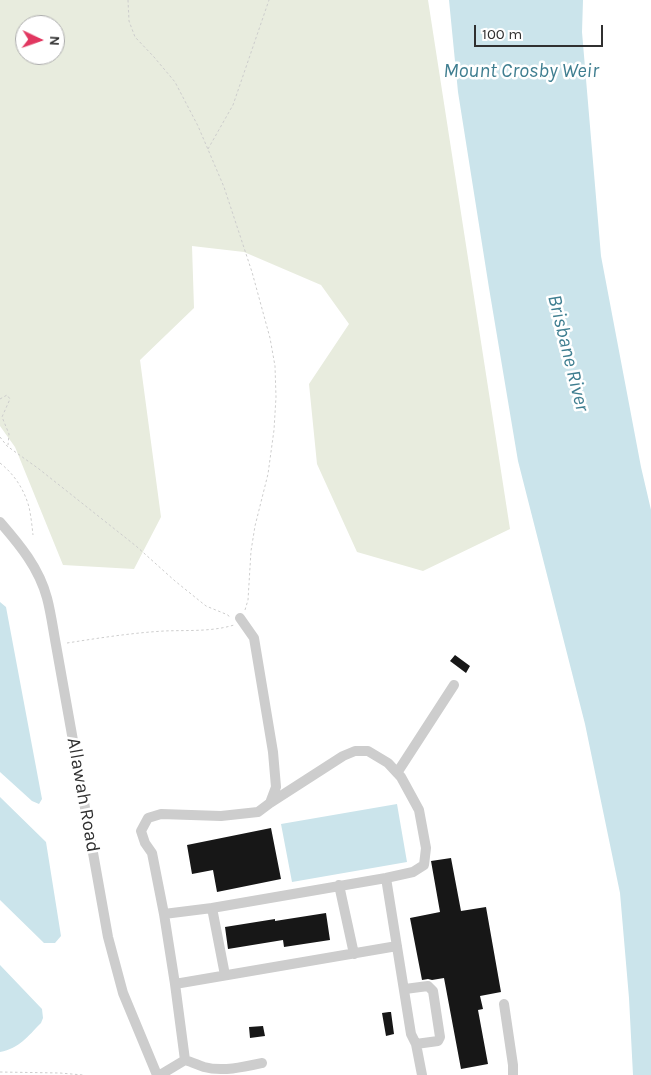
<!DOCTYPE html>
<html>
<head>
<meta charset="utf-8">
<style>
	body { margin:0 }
	#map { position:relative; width:651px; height:1075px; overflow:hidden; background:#fff; font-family:Karla,sans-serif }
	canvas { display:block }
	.north { position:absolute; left:15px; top:15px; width:50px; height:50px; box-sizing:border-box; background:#fff; border:1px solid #acacac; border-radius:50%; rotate:93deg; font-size:14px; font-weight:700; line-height:20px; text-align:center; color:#303030 }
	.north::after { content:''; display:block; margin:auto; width:18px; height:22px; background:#e13760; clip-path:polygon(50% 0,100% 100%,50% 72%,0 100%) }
	.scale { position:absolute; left:474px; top:25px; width:129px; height:22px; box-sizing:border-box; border:2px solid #303030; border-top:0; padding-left:6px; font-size:15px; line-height:18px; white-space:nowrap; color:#303030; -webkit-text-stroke:4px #fff; paint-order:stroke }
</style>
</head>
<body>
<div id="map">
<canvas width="651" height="1075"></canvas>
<div class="north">N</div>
<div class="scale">100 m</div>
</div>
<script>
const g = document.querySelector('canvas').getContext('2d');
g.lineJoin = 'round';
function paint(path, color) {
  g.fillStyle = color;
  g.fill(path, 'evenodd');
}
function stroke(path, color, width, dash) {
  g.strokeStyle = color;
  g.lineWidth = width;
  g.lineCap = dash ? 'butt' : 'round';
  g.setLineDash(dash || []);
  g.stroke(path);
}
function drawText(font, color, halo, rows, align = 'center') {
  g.font = font + ' Karla,sans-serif';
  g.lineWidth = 5;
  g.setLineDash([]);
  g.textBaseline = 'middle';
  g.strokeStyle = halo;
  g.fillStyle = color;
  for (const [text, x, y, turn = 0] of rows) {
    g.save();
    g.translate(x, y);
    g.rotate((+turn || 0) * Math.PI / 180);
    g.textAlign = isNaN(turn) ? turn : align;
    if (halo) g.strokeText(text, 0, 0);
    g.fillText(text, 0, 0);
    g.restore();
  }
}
paint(new Path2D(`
	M0 0H428L510 529 423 571 357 552 317 464 309 384 349 324 321 285 244 252 192 246 194 308 140 360 161 517 134 569 63 565 15 447 0 426ZM25 25H55V55H25Z`), '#e8ecde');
paint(new Path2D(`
	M449 0H583L582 32 601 256 641 467 651 510V1075H633L629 998 620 893 585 724 518 461 489 288 458 92Z
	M0 602 6 607 42 799 39 804 32 801 0 772Z
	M0 797 46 842 61 936 55 943H44L0 900Z
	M397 804 407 862 292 882 281 824Z
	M0 965 42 1009 43 1018 41 1023C27 1037 20 1048 0 1052Z`), '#cbe4eb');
paint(new Path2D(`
	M455 655 470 666 466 673 450 661Z
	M271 828 281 879 217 892 213 870 192 874 187 845Z
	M451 858 461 911 486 907 501 992 480 996 483 1009 478 1010 488 1064 461 1069 444 978 432 980 428 979 422 980 410 918 440 912 431 861Z
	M326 913 330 940 284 947 283 940 228 949 225 927 275 919V921Z
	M389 1012H391L394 1034 386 1036 382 1013Z
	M263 1026 265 1036 250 1038 249 1027Z`), '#171717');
stroke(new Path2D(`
	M128 0 129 21 135 37 154 57 175 82 198 126 224 187 252 272 270 338 275 366 276 397 274 430 268 474 255 526 251 551 248 600 245 610
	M208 149 233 105 269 0
	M0 399 7 395 10 399 2 417 9 434 8 445
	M0 437 7 446 39 469 136 546 175 581 206 606 228 615 230 618
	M0 463C14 474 24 489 29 507 31 516 32 526 33 535
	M67 643C99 638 131 633 164 631 187 630 211 632 234 625
	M0 1072 60 1073 83 1075`), '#cdcdcd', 1, [2.5, 2.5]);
stroke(new Path2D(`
	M0 522C20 545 39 568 47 598 51 613 53 629 56 645L108 937 123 993 157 1075
	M397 773 454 685
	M386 878 411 1034 416 1044 422 1075
	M339 885 354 954
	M212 908 225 975
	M164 914 212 908 386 878 413 872 424 865 426 848 419 810 401 777 388 763 368 751H355L343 756 270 803
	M175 984 397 946
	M405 989 428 986 433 991 440 1037 438 1041 416 1044
	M504 1004 513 1065V1075
	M185 1060 175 984 164 914 152 853 145 843 141 831 148 818 161 814 221 816 258 812 270 803 276 787 273 752 254 638 240 618
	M185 1060C192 1062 198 1065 204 1067 222 1072 244 1067 262 1063
	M160 1075 185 1060`), '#cdcdcd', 10);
drawText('19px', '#303030', '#fff', [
	["Allawah Road",83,795,80]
]);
drawText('italic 20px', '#3f7e90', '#fff', [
	["Mount Crosby Weir",521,71],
	["Brisbane River",568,353,76]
]);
</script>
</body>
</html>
